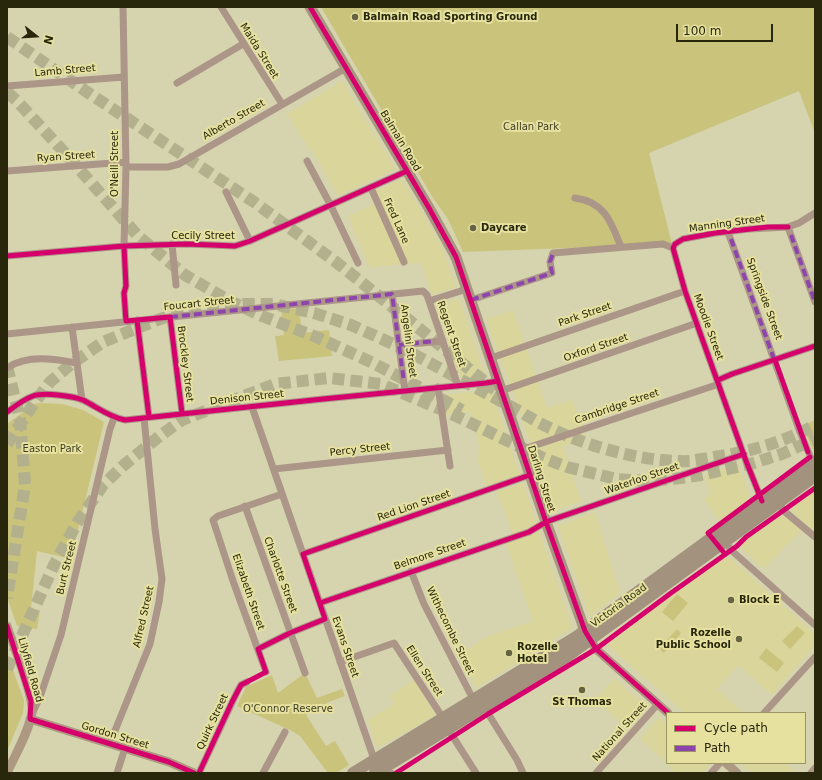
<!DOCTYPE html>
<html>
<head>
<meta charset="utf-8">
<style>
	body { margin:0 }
	#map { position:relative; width:822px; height:780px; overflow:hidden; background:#d6d3af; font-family:"DejaVu Sans",sans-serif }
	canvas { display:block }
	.frame { position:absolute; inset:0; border:8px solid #28260b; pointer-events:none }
	.legend { position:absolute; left:666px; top:712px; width:140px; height:52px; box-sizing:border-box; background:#e6e19f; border:1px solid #9a9664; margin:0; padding:5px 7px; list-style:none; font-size:12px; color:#28260b }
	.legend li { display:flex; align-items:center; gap:8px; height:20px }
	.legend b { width:20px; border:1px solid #9a9664 }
	.north { position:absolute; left:16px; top:16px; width:40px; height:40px; -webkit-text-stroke:3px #e6e19f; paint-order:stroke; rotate:107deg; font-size:11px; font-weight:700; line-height:16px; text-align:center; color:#28260b }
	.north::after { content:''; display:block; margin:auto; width:14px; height:18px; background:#28260b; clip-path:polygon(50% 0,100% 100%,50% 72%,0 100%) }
	.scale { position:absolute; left:676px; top:24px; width:97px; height:18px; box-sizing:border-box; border:2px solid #28260b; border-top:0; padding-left:5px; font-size:12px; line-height:14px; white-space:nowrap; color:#28260b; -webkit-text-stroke:3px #e6e19f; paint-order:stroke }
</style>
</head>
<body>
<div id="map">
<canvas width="822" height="780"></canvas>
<div class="frame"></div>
<ul class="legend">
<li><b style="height:5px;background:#d6006c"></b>Cycle path</li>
<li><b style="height:5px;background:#8e44ad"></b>Path</li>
</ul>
<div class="north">N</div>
<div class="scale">100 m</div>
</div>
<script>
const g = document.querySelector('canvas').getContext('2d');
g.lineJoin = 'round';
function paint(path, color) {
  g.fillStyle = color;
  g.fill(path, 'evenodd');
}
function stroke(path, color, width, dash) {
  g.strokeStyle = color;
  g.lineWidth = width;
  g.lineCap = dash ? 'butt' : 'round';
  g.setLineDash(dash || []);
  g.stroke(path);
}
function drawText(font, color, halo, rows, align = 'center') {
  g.font = font + ' "DejaVu Sans",sans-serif';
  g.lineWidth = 4;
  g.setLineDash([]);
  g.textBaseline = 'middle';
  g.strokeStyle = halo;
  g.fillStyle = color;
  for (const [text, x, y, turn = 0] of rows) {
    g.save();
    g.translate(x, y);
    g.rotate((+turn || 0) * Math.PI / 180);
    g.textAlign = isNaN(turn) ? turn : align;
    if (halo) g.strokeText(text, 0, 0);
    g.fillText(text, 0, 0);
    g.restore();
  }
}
paint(new Path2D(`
	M342 81 395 169 338 196 312 150H310L287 114Z
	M402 179 429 224 444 252 456 287 432 295 421 263 407 264 376 191Z
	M374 204 401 264 370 268 348 216Z
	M459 298 485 376 460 378 436 306Z
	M513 310 547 408 572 400 586 438 563 446 581 502 552 511 515 397 486 319Z
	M491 390 520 475 486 486 478 461 479 446 471 412 446 415 443 395Z
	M738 464 749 495 747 501 720 521 704 499 711 494 705 475Z
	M523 483 572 628 476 688 459 656 486 637 533 621 506 543 515 540 497 492Z
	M815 490V528L813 530 791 511V507Z
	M595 512 620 593 591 616 589 615 558 526Z
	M780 516H784L801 530 764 569 741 548V544Z
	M725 556 729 557 815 634V645L772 695 738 665 717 689 744 713H685L607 645 653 607Z
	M614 678 644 704 625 726 595 700Z
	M414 680 436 715 380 746 376 745 368 720 395 703 390 696Z
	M659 717 667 725V763H711L702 773H676L668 766 669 765 640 739Z
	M741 763H785L796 773H753Z`), '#d9d59b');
paint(new Path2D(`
	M321 7H815V133L799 91 649 153 672 244 463 252 448 219 433 198Z
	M299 308 302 333 329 330 332 356 279 361 275 336 284 335 281 310Z
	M40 403 62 404 83 410 104 422 71 559 37 551 31 608 40 610 37 629 17 626 7 597V424L34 404Z
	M815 420V447L813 450 803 426Z
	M677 594 688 603 673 621 662 612Z
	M797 626 805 633 790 649 782 641Z
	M677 629 681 633 664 653 659 649Z
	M766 648 784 663 777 672 759 658Z
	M7 653 24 701 23 713 7 751Z
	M305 673 317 698 342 689 345 696 329 702 306 715 326 746 335 741 349 765 336 773H328L300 736 292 731 237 706 246 687 272 675 278 693Z`), '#c9c37c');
stroke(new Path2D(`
	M7 37 87 92 254 202 336 262 410 321 495 390
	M7 92 16 100 65 153 138 236 185 275 230 301 262 316 314 336 373 363 462 410
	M7 366 20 419 25 485 7 598
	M7 444 32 406 50 382 70 365 103 342 152 322 186 310 244 304H273L314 313 351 325 402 348 521 412C566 441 637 463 690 461 698 460 707 458 714 457 749 452 784 442 815 425
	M7 669 54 565 77 523 103 485 124 465 161 435 182 420 275 384 329 378 381 384 452 414 541 457 567 467 617 479 649 481 681 478 701 475 750 464 782 454 815 439`), '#b3b08e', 12, [12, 6]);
stroke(new Path2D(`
	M123 7 126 167 124 246 126 286 124 293 126 321
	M221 7 282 104
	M177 83 243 44
	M7 86 124 77
	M307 161 330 204 358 263
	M126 167H168L179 164 346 68
	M7 171 126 162
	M371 188 404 262
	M226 192 250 241
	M575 198C605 202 611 222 621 247
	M788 227 815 302
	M728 232 800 432 813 463
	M172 244 176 285
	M673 248 685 291 746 461 762 501
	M673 248 675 244 683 239 715 233 749 229 788 227 799 223 815 213
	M7 256 124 246 187 244 235 246 250 241 407 171
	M392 294 405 391
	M471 300 552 273 550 262 553 253 663 244 673 248
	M429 301 467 289
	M170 317 182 413
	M137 320 149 417
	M72 327 82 400
	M7 334 423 291 427 295 458 386
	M399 345 443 341
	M491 358 685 291
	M7 368C27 354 55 359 77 363
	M718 380 732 374 815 346
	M438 387 450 466
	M501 391 697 323
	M252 407 374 759 391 773
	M7 412C15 406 24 399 33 396 44 392 72 396 83 400 97 407 109 417 125 420L323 399 486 383 498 381
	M521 450 719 384
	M274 469 448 450
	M778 502 784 511 815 537
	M245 506 305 673
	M725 541 731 550 815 625
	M303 554 530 475
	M411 571 424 604 473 699
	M320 603 529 532 546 522 557 518 744 454
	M258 649 290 633 325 619
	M340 662 394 643 443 718
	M266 672 233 581 213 520 218 516 282 494
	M484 707 517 760 523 773
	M764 713 815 657
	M32 714 40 697 61 635 110 429 114 418
	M448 729 476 773
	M110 743 150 644 159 602 162 579 155 529 144 418
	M117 773 125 748
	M199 773 238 690 241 685 247 682
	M263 773 285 732
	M596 773 658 704
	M711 773 720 763
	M811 773 815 768`), '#ac9687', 7);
stroke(new Path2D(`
	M7 626C13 645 34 695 32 712 29 732 15 755 7 773
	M590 640 596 649 668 713
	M30 719 169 762 194 773
	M726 763 737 773`), '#ad9981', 9);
stroke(new Path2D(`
	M310 7 429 208 456 257 546 522 585 631`), '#a89780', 11);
stroke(new Path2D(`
	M353 773 576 637 815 462
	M375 773 569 655 815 476`), '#a2927e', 12);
stroke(new Path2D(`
	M791 235 815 302
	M731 239 775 362
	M471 300 552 273 550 262 553 253
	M170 317 392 294 404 382
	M399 345 435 341`), '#8e44ad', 4, [8, 4]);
stroke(new Path2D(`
	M310 7 429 208 456 257 546 522 585 631 596 649 668 713
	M124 246 126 286 124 293 126 321 170 317 182 413
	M7 256 124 246 187 244 235 246 250 241 407 171
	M137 320 149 417
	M775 360 808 452
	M718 380 732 374 815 346
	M7 412C15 406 24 399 33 396 44 392 72 396 83 400 97 407 109 417 125 420L323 399 486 383 498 381
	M762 501 746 461 685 291 673 248 675 244 683 239 715 233 768 227H788
	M725 554 708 533 810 457
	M320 603 529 532 546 522 557 518 744 454
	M7 626 31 701 30 719 169 762 194 773
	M199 773 232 702 241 685 266 672 258 649 290 633 325 619 303 554 530 475
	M396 773 488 714 596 649 671 593 737 546 746 537 815 488`), '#d6006c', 5);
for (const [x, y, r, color] of [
	[355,17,4,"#656344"],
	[473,228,4,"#656344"],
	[731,600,4,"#656344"],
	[739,639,4,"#656344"],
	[509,653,4,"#656344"],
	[582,690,4,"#656344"]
]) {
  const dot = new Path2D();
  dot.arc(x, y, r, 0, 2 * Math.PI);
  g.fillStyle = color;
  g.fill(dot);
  stroke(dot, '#e6e19f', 1.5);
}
drawText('bold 10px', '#28260b', '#e6e19f', [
	["Balmain Road Sporting Ground",363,17],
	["Daycare",481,228],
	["Block E",739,600],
	["Rozelle",731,633,"right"],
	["Public School",731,645,"right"],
	["Rozelle",517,647],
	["Hotel",517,659],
	["St Thomas",582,702,"center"]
], 'left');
drawText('10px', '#28260b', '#e6e19f', [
	["Maida Street",259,51,58],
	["Lamb Street",65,71,-5],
	["Alberto Street",234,120,-30],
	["Balmain Road",400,141,59],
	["Ryan Street",66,157,-4],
	["O'Neill Street",115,164,-90],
	["Fred Lane",396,221,66],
	["Manning Street",727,224,-8],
	["Cecily Street",203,236],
	["Springside Street",764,299,70],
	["Foucart Street",199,304,-6],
	["Park Street",585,315,-19],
	["Moodie Street",708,327,70],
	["Regent Street",451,334,71],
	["Angelini Street",408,341,83],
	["Oxford Street",596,348,-19],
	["Brockley Street",185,364,83],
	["Denison Street",247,398,-6],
	["Cambridge Street",617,407,-19],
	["Percy Street",360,450,-6],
	["Darling Street",541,479,72],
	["Waterloo Street",642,479,-19],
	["Red Lion Street",414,506,-19],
	["Belmore Street",430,555,-19],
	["Burt Street",67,568,-76],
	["Charlotte Street",280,575,70],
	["Elizabeth Street",248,592,71],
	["Victoria Road",619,606,-36],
	["Alfred Street",144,617,-77],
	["Withecombe Street",450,631,64],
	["Evans Street",345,647,71],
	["Lilyfield Road",30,670,74],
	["Ellen Street",424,671,57],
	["Quirk Street",213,722,-65],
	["National Street",620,732,-48],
	["Gordon Street",115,736,17]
]);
drawText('10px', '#3e3c23', '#e6e19f', [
	["Callan Park",531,127],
	["Easton Park",52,449],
	["O'Connor Reserve",288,709]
]);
</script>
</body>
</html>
